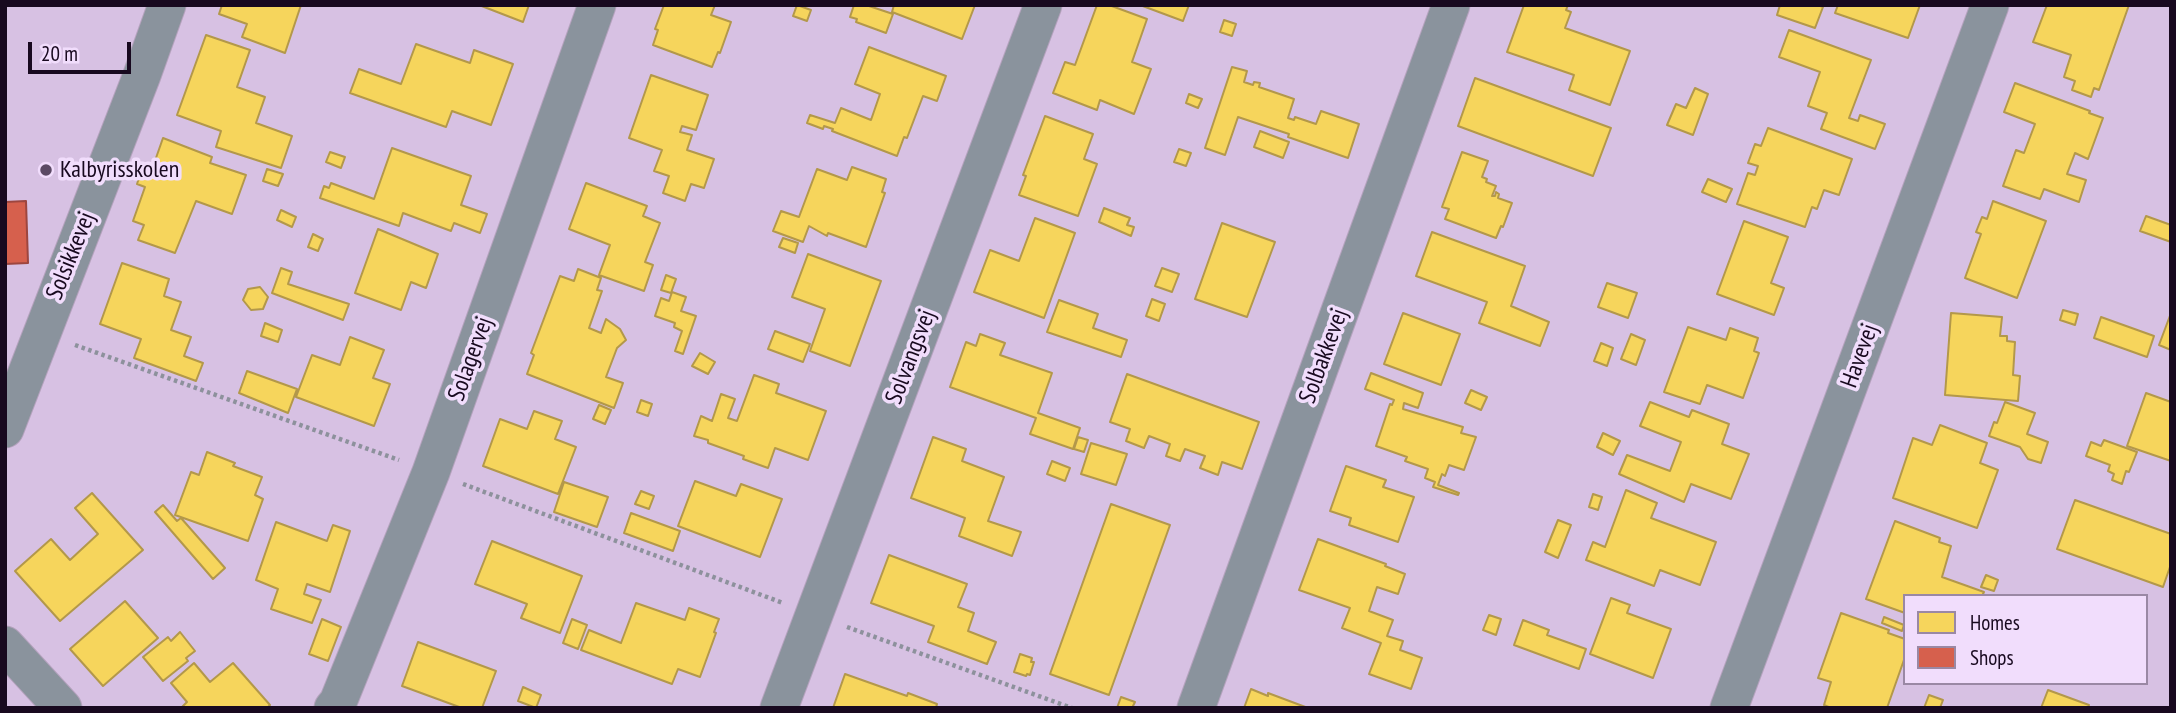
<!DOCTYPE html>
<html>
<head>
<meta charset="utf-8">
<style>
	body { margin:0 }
	#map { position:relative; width:2176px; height:713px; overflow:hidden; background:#d7c1e3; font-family:"PT Sans Narrow",sans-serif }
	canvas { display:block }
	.frame { position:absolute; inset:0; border:7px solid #18091f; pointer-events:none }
	.legend { position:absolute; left:1903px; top:594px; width:245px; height:91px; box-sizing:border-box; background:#f1ddfc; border:2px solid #9a88a4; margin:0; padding:9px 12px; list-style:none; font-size:21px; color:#18091f }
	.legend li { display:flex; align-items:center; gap:14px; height:35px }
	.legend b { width:35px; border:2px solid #9a88a4 }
	.scale { position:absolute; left:28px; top:42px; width:103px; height:32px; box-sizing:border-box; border:4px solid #18091f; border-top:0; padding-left:9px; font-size:21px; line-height:24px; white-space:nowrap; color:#18091f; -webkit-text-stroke:5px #f1ddfc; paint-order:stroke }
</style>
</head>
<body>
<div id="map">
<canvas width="2176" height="713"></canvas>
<div class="frame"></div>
<ul class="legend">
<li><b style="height:19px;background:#f6d55c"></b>Homes</li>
<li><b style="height:19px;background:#d6604d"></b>Shops</li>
</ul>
<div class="scale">20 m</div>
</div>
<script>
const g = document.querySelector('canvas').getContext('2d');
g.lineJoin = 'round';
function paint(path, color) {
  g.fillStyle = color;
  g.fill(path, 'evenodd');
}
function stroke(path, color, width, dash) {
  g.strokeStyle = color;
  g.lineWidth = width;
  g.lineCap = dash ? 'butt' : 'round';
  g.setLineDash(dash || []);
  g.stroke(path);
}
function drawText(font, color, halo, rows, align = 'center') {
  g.font = font + ' "PT Sans Narrow",sans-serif';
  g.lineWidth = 7;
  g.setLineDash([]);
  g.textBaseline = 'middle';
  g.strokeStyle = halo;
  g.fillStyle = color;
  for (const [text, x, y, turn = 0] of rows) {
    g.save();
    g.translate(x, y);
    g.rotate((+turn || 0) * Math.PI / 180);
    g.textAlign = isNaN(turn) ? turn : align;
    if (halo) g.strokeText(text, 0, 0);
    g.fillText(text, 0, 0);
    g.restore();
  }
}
const homes = new Path2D(`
	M222 5H301L285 53 242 37 247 24 219 14Z
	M479 5H529L523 22Z
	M664 5H715L711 15 731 22 720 53 718 52 712 67 653 45 658 30 655 29Z
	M797 5 811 10 807 21 793 16Z
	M854 5H866L893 14 886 33 856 22 857 19 850 17Z
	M894 5H975L962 39 892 12Z
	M1097 5H1109L1147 19 1132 62 1151 69 1134 114 1100 100 1097 110 1053 93 1065 62 1075 65Z
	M1140 5H1189L1183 21Z
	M1524 5H1568L1566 10 1571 12 1565 28 1630 51 1610 105 1569 90 1574 75 1507 52Z
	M1780 5H1818L1823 7 1815 28 1777 15Z
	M1838 5H1920L1908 38 1835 13Z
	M2047 5H2129L2099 90 2094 88 2091 97 2072 90 2075 81 2064 77 2071 55 2033 42Z
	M1224 20 1236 24 1232 36 1220 32Z
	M1789 30 1871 60 1849 118 1858 121 1860 115 1885 124 1875 149 1821 129 1827 113 1808 106 1820 72 1779 57Z
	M206 35 250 50 237 87 265 97 256 123 292 136 281 168 216 147 221 131 177 115Z
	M416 44 470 63 474 50 513 64 491 125 452 111 446 127 350 93 359 69 401 84Z
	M869 47 946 76 937 101 923 96 907 138 904 137 897 156 832 131 833 129 824 126 823 129 807 123 810 115 835 123 841 108 871 120 880 94 855 84Z
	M1232 67 1247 71 1244 82 1253 85 1254 82 1260 83 1259 87 1294 99 1288 118 1294 120 1295 117 1316 124 1321 111 1359 124 1348 158 1288 137 1289 134 1238 117 1225 155 1205 148Z
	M651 75 708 95 696 130 682 126 680 132 692 135 687 150 714 159 704 188 691 184 685 201 663 193 669 176 654 171 662 150 629 138Z
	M1475 78 1611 128 1593 176 1458 126Z
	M2015 83 2090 111 2089 113 2103 118 2088 159 2075 153 2067 174 2086 180 2079 202 2044 189 2040 199 2003 186 2016 150 2024 153 2035 124 2004 112Z
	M1695 88 1708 94 1693 135 1667 125 1676 104 1686 108Z
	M1189 94 1202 99 1198 108 1186 103Z
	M1045 116 1093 134 1084 159 1097 164 1078 216 1019 195 1026 176 1023 175Z
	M1768 128 1852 159 1839 195 1824 190 1817 209 1812 207 1805 227 1737 204 1748 173 1755 175 1758 166 1748 163 1755 144 1761 146Z
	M1260 131 1289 142 1283 158 1254 147Z
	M163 138 212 157 210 163 246 175 232 214 196 201 175 253 138 240 144 225 133 221 145 187 137 184 141 172 150 175Z
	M392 148 471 176 461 205 487 214 480 233 454 223 451 231 403 213 399 226 320 198 324 186 329 188 331 183 374 199Z
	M1179 149 1191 153 1186 166 1174 162Z
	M330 152 345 157 341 168 326 162Z
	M1462 152 1488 161 1482 177 1487 179 1486 182 1496 186 1492 196H1495L1496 192 1499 194 1498 198 1512 203 1503 227 1501 226 1496 238 1445 219 1449 209 1442 207Z
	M852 167 886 179 882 192 885 193 866 247 828 233 827 236 809 226 803 242 773 231 781 211 799 217 817 169 847 180Z
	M267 169 283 174 278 186 263 181Z
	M1708 179 1732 189 1726 202 1702 192Z
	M586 183 647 206 643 216 660 223 645 262 653 265 644 291 599 275 610 245 569 229Z
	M1993 201 2046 221 2017 298 1965 278 1981 234 1976 232 1982 217 1987 219Z
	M1104 208 1130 218 1127 225 1134 227 1131 236 1099 222Z
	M281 210 296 217 292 227 277 220Z
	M2146 216 2171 225V242L2140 231Z
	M1035 218 1075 233 1044 318 974 292 990 250 1019 261Z
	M1744 221 1788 237 1771 283 1784 288 1774 315 1717 294Z
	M1222 223 1275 242 1247 317 1195 299Z
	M378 229 438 254 426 288 411 282 401 310 355 293Z
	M1432 232 1525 266 1511 306 1549 322 1540 346 1479 323 1487 302 1416 276Z
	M313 234 323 239 318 251 308 247Z
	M783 238 798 243 795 253 779 247Z
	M808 254 881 281 850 366 810 351 825 309 792 297Z
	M122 263 169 279 164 296 181 302 171 330 191 337 184 356 203 363 196 381 134 358 141 339 100 324Z
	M281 268 292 272 288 284 349 304 343 320 272 293Z
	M1162 268 1179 274 1172 292 1155 286Z
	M578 269 601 278 597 290 602 291 589 328 601 333 606 319 620 329 626 340 617 348 606 377 623 383 614 408 527 374 534 355 531 353 560 276 574 281Z
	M666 275 676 279 671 293 661 290Z
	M1607 283 1637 293 1628 318 1598 307Z
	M260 287 268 297 263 309 251 310 243 300 248 289Z
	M672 292 686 297 681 311 696 316 683 354 675 351 682 331 674 327 675 323 655 316 661 298 669 301Z
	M1152 299 1165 304 1159 321 1146 316Z
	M1059 300 1098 314 1093 328 1127 340 1121 357 1047 332Z
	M2063 310 2078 314 2075 325 2060 320Z
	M1403 313 1460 334 1441 385 1384 364Z
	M1951 313 2002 317 2000 336H2007V341L2015 342 2013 375 2020 376 2018 401 1945 395Z
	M2171 313V350L2159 345Z
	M2101 317 2154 336 2147 357 2094 338Z
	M265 323 282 330 278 342 261 336Z
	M1688 327 1726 340 1730 328 1758 338 1754 351 1759 353 1743 398 1707 385 1700 404 1664 392Z
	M775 331 810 344 803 362 768 349Z
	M980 334 1005 343 1000 355 1052 373 1038 413 1080 428 1073 449 1030 434 1036 418 950 387 966 342 976 346Z
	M1631 334 1645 340 1636 365 1621 359Z
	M350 337 384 350 373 378 390 384 374 426 296 397 312 355 340 365Z
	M1601 343 1613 348 1607 366 1594 361Z
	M700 353 715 362 708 374 692 366Z
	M247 371 297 389 288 413 239 393Z
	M1371 373 1423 393 1418 408 1404 403 1403 409 1463 427 1461 433 1476 437 1464 470 1449 465 1445 476 1442 474 1438 485 1459 493 1458 495 1433 487 1435 482 1425 478 1428 469 1405 461 1407 457 1376 446 1390 404 1392 405 1394 400 1365 389Z
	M1127 374 1259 422 1242 469 1222 462 1218 475 1200 468 1205 456 1185 449 1180 461 1166 456 1170 444 1149 436 1144 448 1126 441 1130 429 1110 422Z
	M754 375 779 384 776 393 826 411 808 460 775 448 768 468 743 459 744 456 708 443V440L694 436 701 416 712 421 721 394 735 399 728 418 737 421Z
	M1471 390 1487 397 1481 410 1465 403Z
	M2146 393 2171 402V461L2127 446Z
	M641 400 652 404 648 416 637 412Z
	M1650 402 1689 417 1692 410 1729 424 1722 444 1749 454 1731 499 1691 484 1684 502 1619 474 1627 455 1670 471 1681 442 1640 426Z
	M2005 402 2035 413 2027 434 2048 442 2041 463 2028 459 2020 447 1989 436 1994 422 1997 423Z
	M599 405 611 410 605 424 593 419Z
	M534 411 562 421 555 439 576 447 558 494 483 466 500 419 527 429Z
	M1940 425 1987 443 1980 463 1998 470 1977 528 1893 498 1913 438 1932 445Z
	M1603 433 1620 441 1613 455 1597 447Z
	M933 437 966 449 962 461 1004 477 988 521 1021 532 1012 556 959 536 965 518 911 498Z
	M1078 437 1088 440 1084 452 1074 449Z
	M2104 440 2137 452 2129 472 2126 471 2122 484 2112 480 2114 474 2108 471 2110 465 2086 456 2091 442 2101 446Z
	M1091 443 1127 454 1116 485 1081 474Z
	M207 452 235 463 233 466 262 477 255 495 263 499 248 541 175 515 191 472 199 475Z
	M1052 461 1070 468 1065 481 1047 474Z
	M1346 466 1386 480 1383 487 1414 497 1398 542 1349 525 1351 518 1330 511Z
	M695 481 736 496 741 484 782 499 760 557 678 526Z
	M564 482 608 497 597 527 554 512Z
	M1626 490 1657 503 1651 518 1716 542 1700 585 1660 570 1654 586 1586 560 1593 542 1605 547Z
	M641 491 654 496 649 509 635 504Z
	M92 493 143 550 60 621 15 571 51 539 70 560 98 534 75 508Z
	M1593 494 1602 497 1598 510 1589 507Z
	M2075 500 2171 534V564L2163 587 2057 549Z
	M1111 504 1170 525 1109 695 1050 674Z
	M163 505 177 521 181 518 225 568 213 579 155 512Z
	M631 513 680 531 673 551 624 533Z
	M1558 520 1571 525 1558 558 1545 552Z
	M1895 521 1940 538 1939 542 1951 546 1942 577 1984 592 1982 596H1905V613L1866 599Z
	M276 522 327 541 333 525 350 531 330 592 307 584 304 594 321 600 312 623 271 609 278 589 256 580Z
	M1318 539 1386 564 1385 566 1405 574 1398 594 1377 587 1369 611 1393 620 1387 636 1403 641 1400 650 1422 658 1411 689 1369 674 1381 643 1342 628 1350 608 1299 590Z
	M492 541 582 576 560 633 521 618 527 604 475 584Z
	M889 555 967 584 958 607 974 613 968 631 996 642 987 664 928 642 934 626 871 603Z
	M1986 575 1998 580 1994 591 1981 587Z
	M1611 598 1630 605 1627 613 1671 629 1653 678 1590 654Z
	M125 601 158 638 103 686 70 649Z
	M636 603 685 620 689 608 719 619 714 632 716 633 700 677 678 669 672 684 581 650 589 630 621 643Z
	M1841 613 1889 630 1888 633 1905 639V657L1887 708H1831L1824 705 1831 682 1818 678Z
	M1489 615 1501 619 1496 635 1483 630Z
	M1884 617 1904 625 1902 631 1882 623Z
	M322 619 341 627 328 661 309 654Z
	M572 619 587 625 578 649 563 643Z
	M1523 620 1549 630 1547 635 1586 649 1579 669 1514 645Z
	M180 632 195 651 186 658 188 661 163 681 143 657 168 637 171 641Z
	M418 642 496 671 482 708H462L402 686Z
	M1020 654 1032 658 1031 662H1034L1030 675 1027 674 1026 676 1014 672Z
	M194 663 210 682 233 663 270 705 267 708H181L187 702 171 683Z
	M845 674 907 696 908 693 937 704 936 708H833Z
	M523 687 541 695 536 708 518 701Z
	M1251 689 1268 696V693L1308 708H1244Z
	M2048 690 2089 705 2088 708H2041Z
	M1929 695 1943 700 1940 708H1924Z
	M1121 697 1135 702 1132 708H1117Z`);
paint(homes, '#f6d55c');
stroke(homes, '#b3984a', 2);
const shops = new Path2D(`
	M26 201 28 263 5 264V202Z`);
paint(shops, '#d6604d');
stroke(shops, '#9d463f', 2);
const minor = new Path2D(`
	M5 429 142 75 167 5
	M5 645 63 708
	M333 708 338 702 431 472 597 5
	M779 708 1043 5
	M1196 708 1451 5
	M1729 708 1990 5`);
stroke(minor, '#b4a2bd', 39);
stroke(new Path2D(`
	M75 345 399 460
	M463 484 783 603
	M847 627 1072 708`), '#8d919c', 4.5, [3.5, 3.5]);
stroke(minor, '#8a939d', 37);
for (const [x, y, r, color] of [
	[46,170,7,"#5b4964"]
]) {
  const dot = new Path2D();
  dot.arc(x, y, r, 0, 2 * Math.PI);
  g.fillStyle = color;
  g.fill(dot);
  stroke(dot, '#f1ddfc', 2.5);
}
drawText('24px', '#18091f', '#f1ddfc', [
	["Kalbyrisskolen",60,170]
], 'left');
drawText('24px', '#18091f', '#f1ddfc', [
	["Solsikkevej",71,256,-68],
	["Solbakkevej",1324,356,-70],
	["Havevej",1860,356,-70],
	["Solvangsvej",911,357,-69],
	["Solagervej",471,359,-70]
]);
</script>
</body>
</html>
